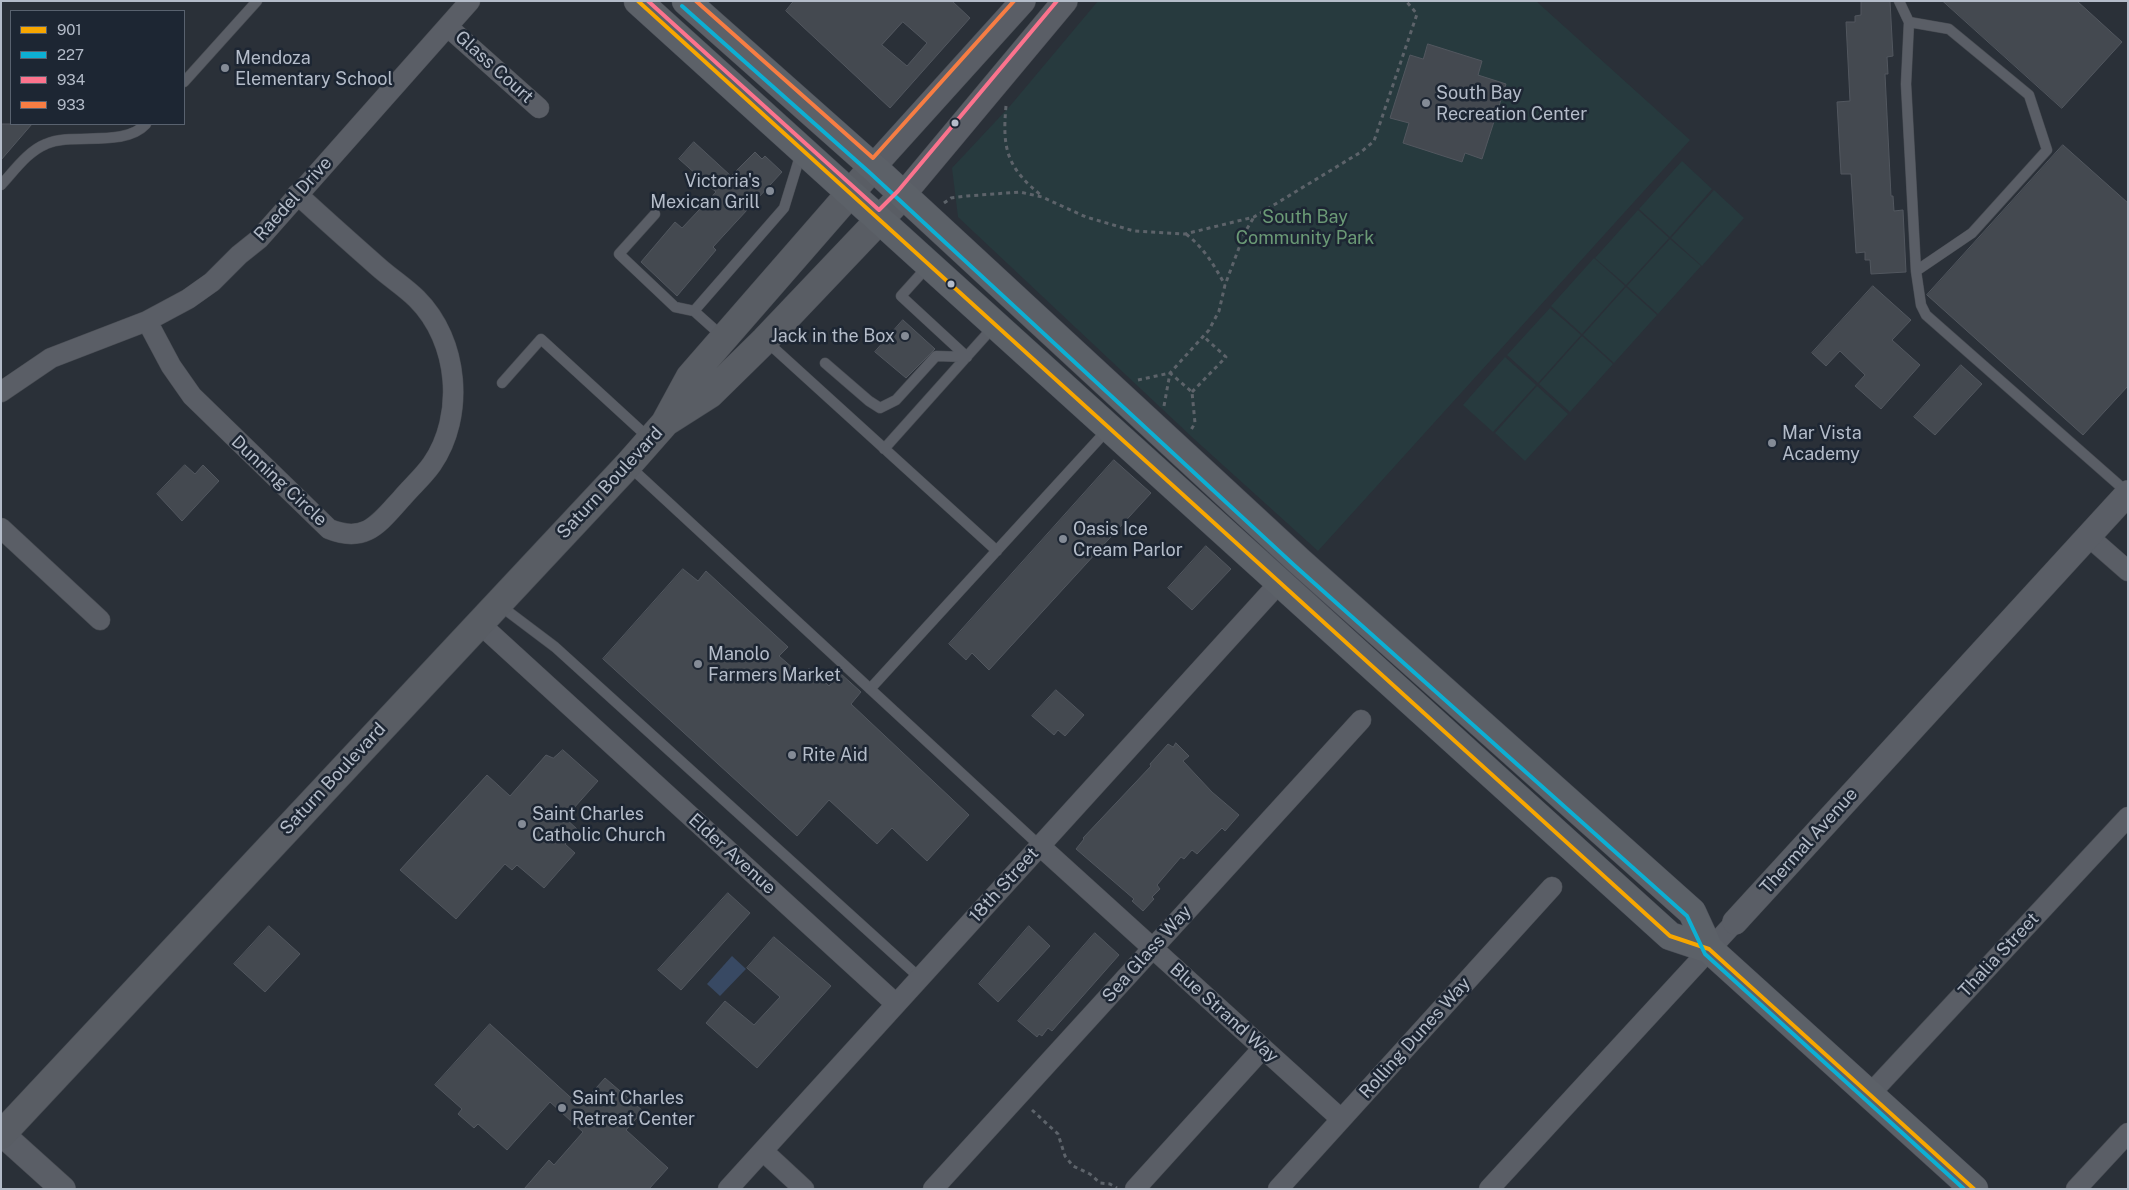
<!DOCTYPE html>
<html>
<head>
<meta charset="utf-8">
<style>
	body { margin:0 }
	#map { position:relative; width:2129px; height:1190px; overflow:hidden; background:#2a3038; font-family:"Public Sans",sans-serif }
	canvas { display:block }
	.frame { position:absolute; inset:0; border:2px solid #b4bcc9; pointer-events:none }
	.legend { position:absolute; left:10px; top:10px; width:175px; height:115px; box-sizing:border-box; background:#1d2633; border:1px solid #59626f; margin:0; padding:6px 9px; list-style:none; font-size:15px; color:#b4bcc9 }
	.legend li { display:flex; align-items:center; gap:10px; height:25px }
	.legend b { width:25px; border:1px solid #59626f }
</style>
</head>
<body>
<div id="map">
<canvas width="2129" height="1190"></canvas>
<div class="frame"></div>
<ul class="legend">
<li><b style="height:6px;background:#f7a600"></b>901</li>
<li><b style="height:6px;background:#0dafd3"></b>227</li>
<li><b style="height:6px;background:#fc738d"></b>934</li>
<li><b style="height:6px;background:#f77d43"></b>933</li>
</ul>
</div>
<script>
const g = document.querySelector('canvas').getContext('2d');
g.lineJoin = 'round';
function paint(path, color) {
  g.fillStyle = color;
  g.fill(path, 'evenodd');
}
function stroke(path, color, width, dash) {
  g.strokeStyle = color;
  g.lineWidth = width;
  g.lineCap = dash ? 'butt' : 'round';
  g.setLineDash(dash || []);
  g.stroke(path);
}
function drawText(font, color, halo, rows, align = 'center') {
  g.font = font + ' "Public Sans",sans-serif';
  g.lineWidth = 5;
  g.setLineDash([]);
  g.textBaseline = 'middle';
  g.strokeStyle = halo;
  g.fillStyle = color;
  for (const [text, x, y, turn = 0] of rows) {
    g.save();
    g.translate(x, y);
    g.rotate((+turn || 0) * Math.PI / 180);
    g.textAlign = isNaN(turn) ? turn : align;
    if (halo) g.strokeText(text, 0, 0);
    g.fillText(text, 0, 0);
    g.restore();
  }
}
paint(new Path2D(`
	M1098 1H1536L1690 140 1318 551 1193 438 958 217 952 168 1010 106Z
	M1682 161 1712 189 1670 237 1639 209Z
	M1714 190 1744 218 1702 266 1671 238Z
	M1638 210 1669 238 1626 285 1595 258Z
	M1670 239 1701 266 1658 314 1627 286Z
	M1594 258 1625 286 1582 334 1551 306Z
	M1626 287 1657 315 1614 363 1583 335Z
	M1550 308 1581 335 1538 383 1507 355Z
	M1582 336 1613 364 1570 412 1539 384Z
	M1505 357 1536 385 1493 432 1463 405Z
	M1537 386 1568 414 1525 461 1495 433Z`), '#273a3e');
paint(new Path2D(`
	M732 956 746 969 720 996 707 984Z`), '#384963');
const building = new Path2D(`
	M794 1H952L970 18 890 108 786 11ZM903 22 927 43 907 66 882 45Z
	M1890 1 1893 56 1887 57 1888 74H1885L1891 196H1893L1894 211 1903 210 1906 272 1871 274 1870 260H1865V252L1856 253 1851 174H1841L1837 102 1850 101 1846 22H1855V16L1861 15V2Z
	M1943 1H2077L2122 42 2062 108Z
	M1428 44 1482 61 1478 75 1506 84 1482 159 1465 153 1462 162 1403 143 1409 123 1390 118 1410 55 1423 59Z
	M1 124H32L1 160Z
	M694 142 731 176 755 152 762 159 765 156 782 172 713 247 716 250 677 296 641 262 675 222 682 228 716 192 679 159Z
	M2063 145 2128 203V386L2083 435 1927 295Z
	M1873 286 1911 320 1892 340 1920 365 1881 409 1855 386 1865 375 1840 351 1826 366 1812 353Z
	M903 320 935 349 906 378 875 352Z
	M1961 365 1982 384 1935 435 1914 417Z
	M1114 460 1151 493 989 670 972 653 966 660 949 644Z
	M185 465 195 474 203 465 219 481 182 521 157 494Z
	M1206 546 1231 569 1192 610 1168 588Z
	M683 569 698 581 706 571 788 647 779 656 802 676 809 668 829 686 840 673 861 692 851 704 969 815 927 861 892 828 877 844 829 800 797 836 603 659Z
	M1056 690 1084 715 1065 736 1058 730 1054 735 1032 716Z
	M1176 743 1189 756 1183 761 1212 792 1239 815 1225 831 1222 828 1197 854 1192 850 1184 859 1181 857 1157 885 1160 889 1152 897 1154 899 1143 911 1132 901 1134 899 1076 849 1084 839 1083 838 1151 766 1150 764 1168 744 1173 747Z
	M563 750 598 781 565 818 577 829 565 844 575 853 544 888 517 865 512 870 505 864 456 919 400 870 487 775 510 796 546 755 553 758Z
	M728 893 750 913 681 990 658 970Z
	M269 926 300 954 265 992 234 964Z
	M1029 926 1050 946 998 1002 979 984Z
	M1095 933 1119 955 1052 1031 1048 1028 1042 1036 1039 1034 1037 1037 1018 1021Z
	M774 937 831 986 757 1068 706 1023 725 1001 754 1025 780 997 747 968Z
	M490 1024 580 1106 605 1078 643 1111 626 1130 668 1168 649 1189H524L549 1160 554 1165 583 1132 550 1102 507 1150 478 1124 474 1128 458 1114 462 1109 435 1085Z`);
paint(building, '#444950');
stroke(building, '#52575f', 1);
const service = new Path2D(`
	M1899 1 1909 22
	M184 82 257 1
	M1 185C14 171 28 151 46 144 73 132 124 148 146 124
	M655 214 619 254 675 307 694 311
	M928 266 901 296 967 357
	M1916 271 1972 233 2047 150 2029 95 1949 29 1909 22 1906 84 1916 271 1921 305 1926 315 2128 493
	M723 337 694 311 784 208 801 153
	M766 341 997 551
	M825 363 869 401 880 408 896 400 936 356 967 357
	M502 383 541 339 650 439
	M884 449 995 325
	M628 465 1040 846
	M498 604 555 647 920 978
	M870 689 1109 428`);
const minor = new Path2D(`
	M448 27 539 108
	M147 321 171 366 192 396 329 529C366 544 379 523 402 498 411 487 423 477 432 464 465 416 459 341 417 299 405 287 389 277 376 265 350 242 323 218 297 194
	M1 392 51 358 147 321 188 299 212 282 239 255 259 239 470 1
	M1 528 100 620
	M2088 536 2128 571
	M479 623 896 1004
	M1040 846 1341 1119
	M1870 1094 2128 817
	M763 1151 804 1189
	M728 1189 1280 582
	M933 1189 1361 720
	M1135 1189 1263 1048
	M1278 1189 1552 887
	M1489 1189 1735 922
	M2076 1189 2128 1133`);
const tertiary = new Path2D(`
	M873 167 1023 1
	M903 195 1065 1
	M1735 922 2128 493
	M2 1134 63 1189`);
const secondary = new Path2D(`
	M666 422 710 394 765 340 903 195
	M1 1135 628 465 665 423 690 377 873 167`);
const primary = new Path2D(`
	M638 1 1670 936 1709 949
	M686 1 873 167 1299 561 1692 912 1709 949 1974 1189`);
stroke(service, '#484c53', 11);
stroke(minor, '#484c53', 21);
stroke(tertiary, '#484c53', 26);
stroke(secondary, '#484c53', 29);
stroke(primary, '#484c55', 29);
stroke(new Path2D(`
	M1006 106C1002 149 1007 168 1042 196
	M944 203 951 198 967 196 1020 192 1042 197 1086 217 1134 231 1185 234 1254 217 1361 152 1374 141 1417 14 1406 1
	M1186 234C1204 248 1214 265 1225 285
	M1138 380 1170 373 1192 392 1195 423 1191 430
	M1192 392 1226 357 1203 336
	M1164 406 1170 373 1209 330 1219 311 1225 285 1245 232 1254 217
	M1032 1110 1058 1134 1065 1156 1073 1166 1090 1174 1100 1183 1110 1184 1117 1188`), '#5d636a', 3, [4, 4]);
stroke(service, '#5a5e66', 10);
stroke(minor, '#5a5e66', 20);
stroke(tertiary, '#5a5e66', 25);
stroke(secondary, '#595d64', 28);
stroke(primary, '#5c6168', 28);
stroke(new Path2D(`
	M638 1 1670 936 1709 949 1974 1189`), '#f7a600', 4);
stroke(new Path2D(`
	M682 6 869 172 1295 566 1687 916 1705 954 1964 1189`), '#0dafd3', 4);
stroke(new Path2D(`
	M648 1 879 210 898 191 1057 1`), '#fc738d', 4);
stroke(new Path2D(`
	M696 1 873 158 1014 1`), '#f77d43', 4);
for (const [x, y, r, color] of [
	[225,68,5,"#848b96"],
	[1426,103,5,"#848b96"],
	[955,123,4.5,"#b4bcc9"],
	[770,191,5,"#848b96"],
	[951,284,4.5,"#b4bcc9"],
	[905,336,5,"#848b96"],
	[1772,443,5,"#848b96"],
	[1063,539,5,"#848b96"],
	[698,664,5,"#848b96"],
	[792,755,5,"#848b96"],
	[522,824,5,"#848b96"],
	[562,1108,5,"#848b96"]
]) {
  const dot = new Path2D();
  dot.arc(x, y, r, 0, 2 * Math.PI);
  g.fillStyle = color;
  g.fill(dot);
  stroke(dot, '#1d2633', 2);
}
drawText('18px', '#b4bcc9', '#1d2633', [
	["Mendoza",235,58],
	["Elementary School",235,79],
	["South Bay",1436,93],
	["Recreation Center",1436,114],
	["Victoria's",760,181,"right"],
	["Mexican Grill",760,202,"right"],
	["Jack in the Box",895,336,"right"],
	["Mar Vista",1782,433],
	["Academy",1782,454],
	["Oasis Ice",1073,529],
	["Cream Parlor",1073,550],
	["Manolo",708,654],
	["Farmers Market",708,675],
	["Rite Aid",802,755],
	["Saint Charles",532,814],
	["Catholic Church",532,835],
	["Saint Charles",572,1098],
	["Retreat Center",572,1119]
], 'left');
drawText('18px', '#b4bcc9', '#1d2633', [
	["Glass Court",494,67,42],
	["Raedel Drive",293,199,-48],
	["Dunning Circle",279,481,43],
	["Saturn Boulevard",610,483,-47],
	["Saturn Boulevard",333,779,-47],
	["Thermal Avenue",1809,841,-48],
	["Elder Avenue",732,854,42],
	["18th Street",1004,885,-48],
	["Sea Glass Way",1147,954,-48],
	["Thalia Street",1999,955,-47],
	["Blue Strand Way",1224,1013,42],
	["Rolling Dunes Way",1415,1038,-48]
]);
drawText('18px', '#6b9a76', '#1d2633', [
	["South Bay",1305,217],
	["Community Park",1305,238]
]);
</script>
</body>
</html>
